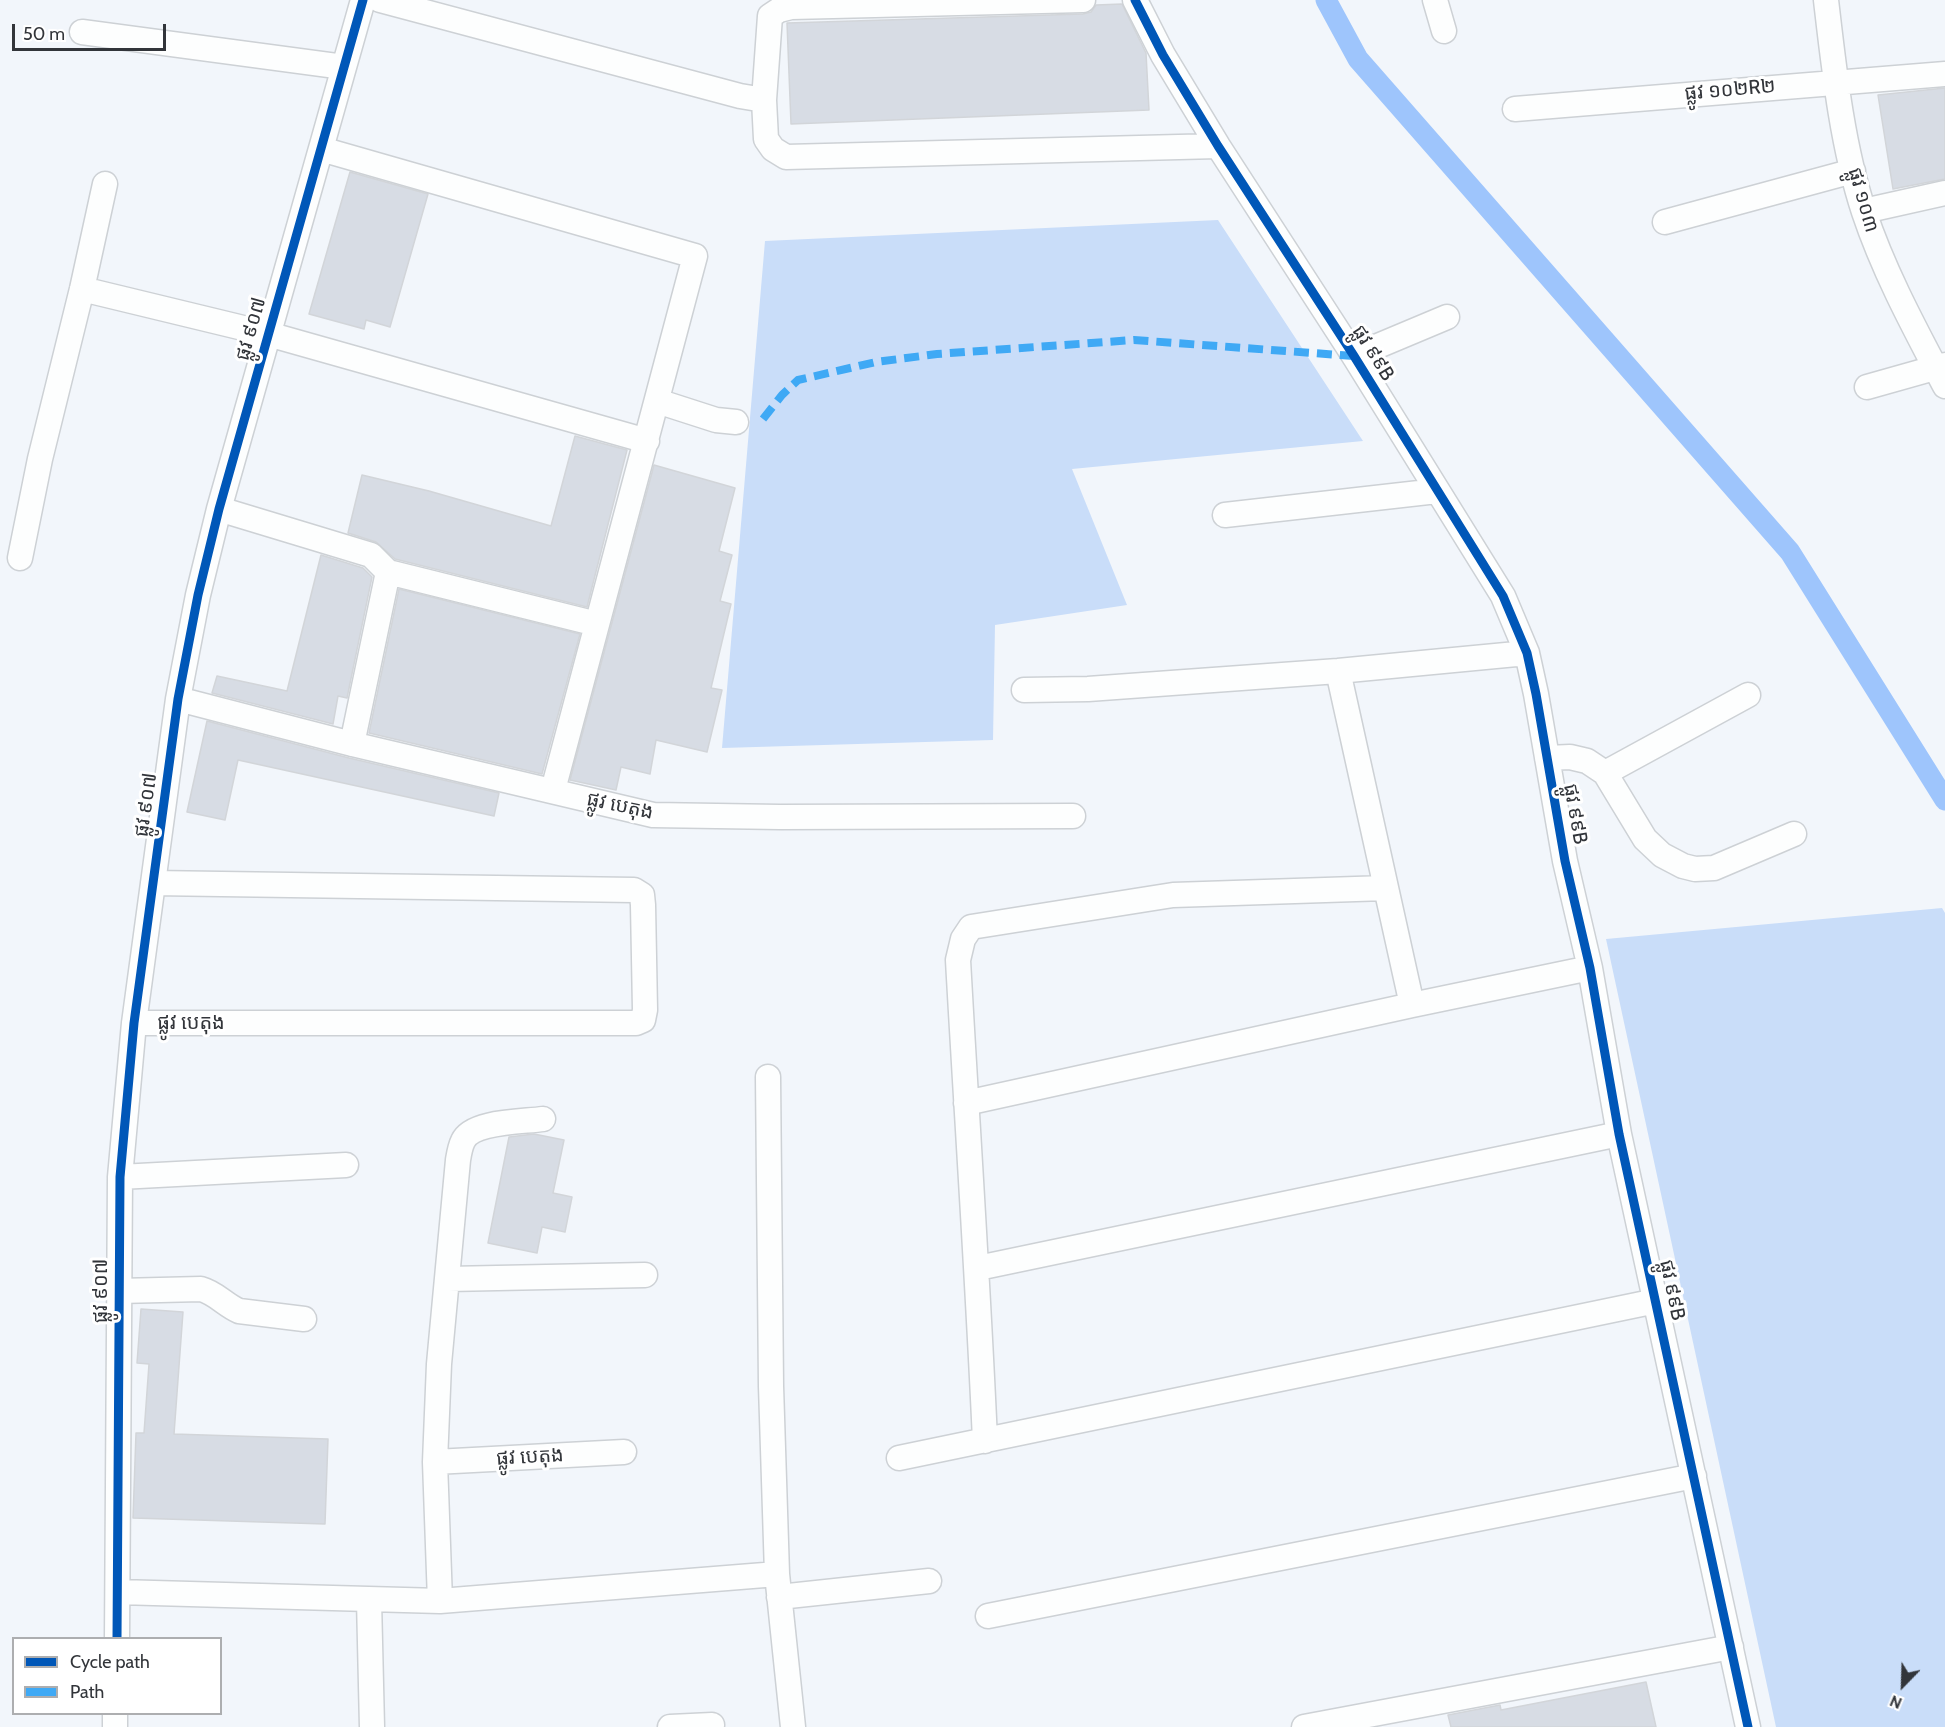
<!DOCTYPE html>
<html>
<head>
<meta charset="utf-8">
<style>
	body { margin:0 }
	#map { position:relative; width:1945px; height:1727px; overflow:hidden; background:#f2f6fb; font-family:Cabin,sans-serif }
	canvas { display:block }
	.legend { position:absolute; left:12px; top:1637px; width:210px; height:78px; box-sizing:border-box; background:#fff; border:2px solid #adaeb0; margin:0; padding:8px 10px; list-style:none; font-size:18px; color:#32353a }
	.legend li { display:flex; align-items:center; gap:12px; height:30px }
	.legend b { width:30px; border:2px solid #adaeb0 }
	.north { position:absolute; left:1873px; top:1655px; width:60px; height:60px; -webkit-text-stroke:4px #fff; paint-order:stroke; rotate:203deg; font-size:16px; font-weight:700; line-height:24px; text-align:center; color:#32353a }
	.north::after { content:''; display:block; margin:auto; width:21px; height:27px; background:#32353a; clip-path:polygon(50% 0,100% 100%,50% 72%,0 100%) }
	.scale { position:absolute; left:12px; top:24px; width:154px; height:27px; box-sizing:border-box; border:3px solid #32353a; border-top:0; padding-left:8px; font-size:18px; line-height:21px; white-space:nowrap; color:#32353a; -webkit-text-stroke:4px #fff; paint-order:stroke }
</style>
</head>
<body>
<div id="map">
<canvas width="1945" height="1727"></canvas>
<ul class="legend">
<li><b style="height:8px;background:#0057b8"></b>Cycle path</li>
<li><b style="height:8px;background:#3fa9f5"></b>Path</li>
</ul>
<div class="north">N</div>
<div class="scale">50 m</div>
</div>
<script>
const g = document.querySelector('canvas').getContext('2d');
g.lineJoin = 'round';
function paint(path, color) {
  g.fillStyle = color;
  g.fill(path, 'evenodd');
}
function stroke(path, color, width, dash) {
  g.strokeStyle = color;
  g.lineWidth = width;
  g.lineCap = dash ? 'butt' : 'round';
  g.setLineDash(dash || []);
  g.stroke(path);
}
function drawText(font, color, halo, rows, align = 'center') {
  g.font = font + ' Cabin,"Noto Sans Khmer",sans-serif';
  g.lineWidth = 6;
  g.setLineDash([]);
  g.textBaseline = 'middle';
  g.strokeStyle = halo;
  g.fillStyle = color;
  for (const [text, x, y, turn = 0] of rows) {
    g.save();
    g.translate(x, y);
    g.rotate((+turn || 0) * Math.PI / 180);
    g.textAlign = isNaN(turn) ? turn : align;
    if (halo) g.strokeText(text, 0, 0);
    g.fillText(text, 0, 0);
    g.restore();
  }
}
paint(new Path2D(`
	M1218 220 1363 441 1072 469 1127 605 995 625 993 740 722 748 765 241Z
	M1942 908 1945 913V1727H1776L1606 939Z`), '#c9ddf9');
stroke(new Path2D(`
	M1326 0 1358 59 1790 552 1945 800`), '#9ec5fc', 21);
const building = new Path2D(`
	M1122 4 1146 53 1149 110 791 124 787 23 1083 14 1091 12 1096 5Z
	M1945 88V179L1893 189 1878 95Z
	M350 172 428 194 390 327 366 320 364 329 309 314Z
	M575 436 627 450 587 607 395 559 376 542 348 533 362 475 429 491 551 526Z
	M654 465 735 488 719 551 732 555 720 601 731 604 711 688 722 690 707 752 656 740 650 774 621 767 616 790 570 780Z
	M321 555 363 568 372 577 347 698 338 696 333 724 212 693 217 676 287 691Z
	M399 589 580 634 542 774 369 733Z
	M207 721 349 758 499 793 494 816 238 760 225 820 187 812Z
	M534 1134 564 1140 553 1193 572 1197 565 1232 542 1227 537 1253 488 1243 509 1137Z
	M141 1309 183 1312 174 1434 328 1439 325 1524 133 1518 136 1433H144L149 1364 137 1363Z
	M1646 1682 1656 1727H1451L1448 1715 1500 1705 1501 1710Z`);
paint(building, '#d7dce4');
stroke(building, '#d2d5d9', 1.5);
const minor = new Path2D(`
	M380 0 740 96 764 100
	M1083 0 791 7 779 10 770 16 764 100 766 139 773 149 786 157 1218 146
	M1135 0 1163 55 1218 146 1354 356 1503 596 1527 653 1536 694 1565 861 1590 968 1619 1134 1748 1727
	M1435 0 1444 31
	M1826 0C1834 69 1842 145 1864 212 1884 272 1915 329 1945 386
	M82 32 344 67
	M1515 109 1945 74
	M321 149 695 256 553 790
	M1864 211 1945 193
	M1665 222 1853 171
	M82 289 268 334 647 441
	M1354 356 1447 317
	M1867 387 1945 365
	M657 401 716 420 736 422
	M219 509 371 555 388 572 597 624
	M1225 515 1437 491
	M20 558 40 459 82 289 105 184
	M1338 671 1412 1005
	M1024 690 1088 689 1338 671 1527 653
	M178 699 352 744 653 815 780 817 1073 816
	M352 744 388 572
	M1547 758 1570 757 1587 761 1605 773 1645 839 1662 855 1683 866 1695 869 1714 868 1794 834
	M1605 773 1748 695
	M134 1023H636L643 1020 645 1010 643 905 642 895 634 890 153 883
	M768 1077 771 1386 777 1574 793 1727
	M966 1103 1412 1005 1590 968
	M120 1177 346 1165
	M978 1268 1619 1134
	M448 1279 645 1275
	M119 1291 201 1289C216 1293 225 1305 239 1311L304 1319
	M985 1441C978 1281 967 1121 958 960L963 939 971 927 1173 895 1386 888
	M899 1458 1656 1301
	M435 1462 624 1452
	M118 1592 440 1601 777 1574
	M779 1597 929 1581
	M369 1600 372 1727
	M440 1601 435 1462 439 1364 458 1160C459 1154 460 1147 463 1141 472 1121 522 1122 543 1119
	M988 1616 1694 1476
	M117 1638 120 1177 134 1023 178 699 198 595 219 509 363 0
	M115 1727V1714
	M670 1727 712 1725
	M1304 1727 1731 1647`);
stroke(minor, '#cdd1d5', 27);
stroke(minor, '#fdfefe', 24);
stroke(new Path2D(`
	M763 419 782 395 798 380 876 362 937 354 1134 340 1354 356`), '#3fa9f5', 8, [15, 8]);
stroke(new Path2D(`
	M1135 0 1163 55 1218 146 1354 356 1503 596 1527 653 1536 694 1565 861 1590 968 1619 1134 1748 1727
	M117 1638 120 1177 134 1023 178 699 198 595 219 509 363 0`), '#0057b8', 9);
drawText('20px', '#32353a', '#fff', [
	["ផ្លូវ ១០២R២",1730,90,-5],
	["ផ្លូវ ១០៣",1863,200,74],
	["ផ្លូវ ៩០៧",251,329,-74],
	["ផ្លូវ ៩៩B",1373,353,58],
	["ផ្លូវ ៩០៧",146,805,-82],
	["ផ្លូវ បេតុង",620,806,12],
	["ផ្លូវ ៩៩B",1575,814,80],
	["ផ្លូវ បេតុង",191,1023],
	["ផ្លូវ ៩៩B",1672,1290,78],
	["ផ្លូវ ៩០៧",101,1291,-90],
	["ផ្លូវ បេតុង",530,1457,-3]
]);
</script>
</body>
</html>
